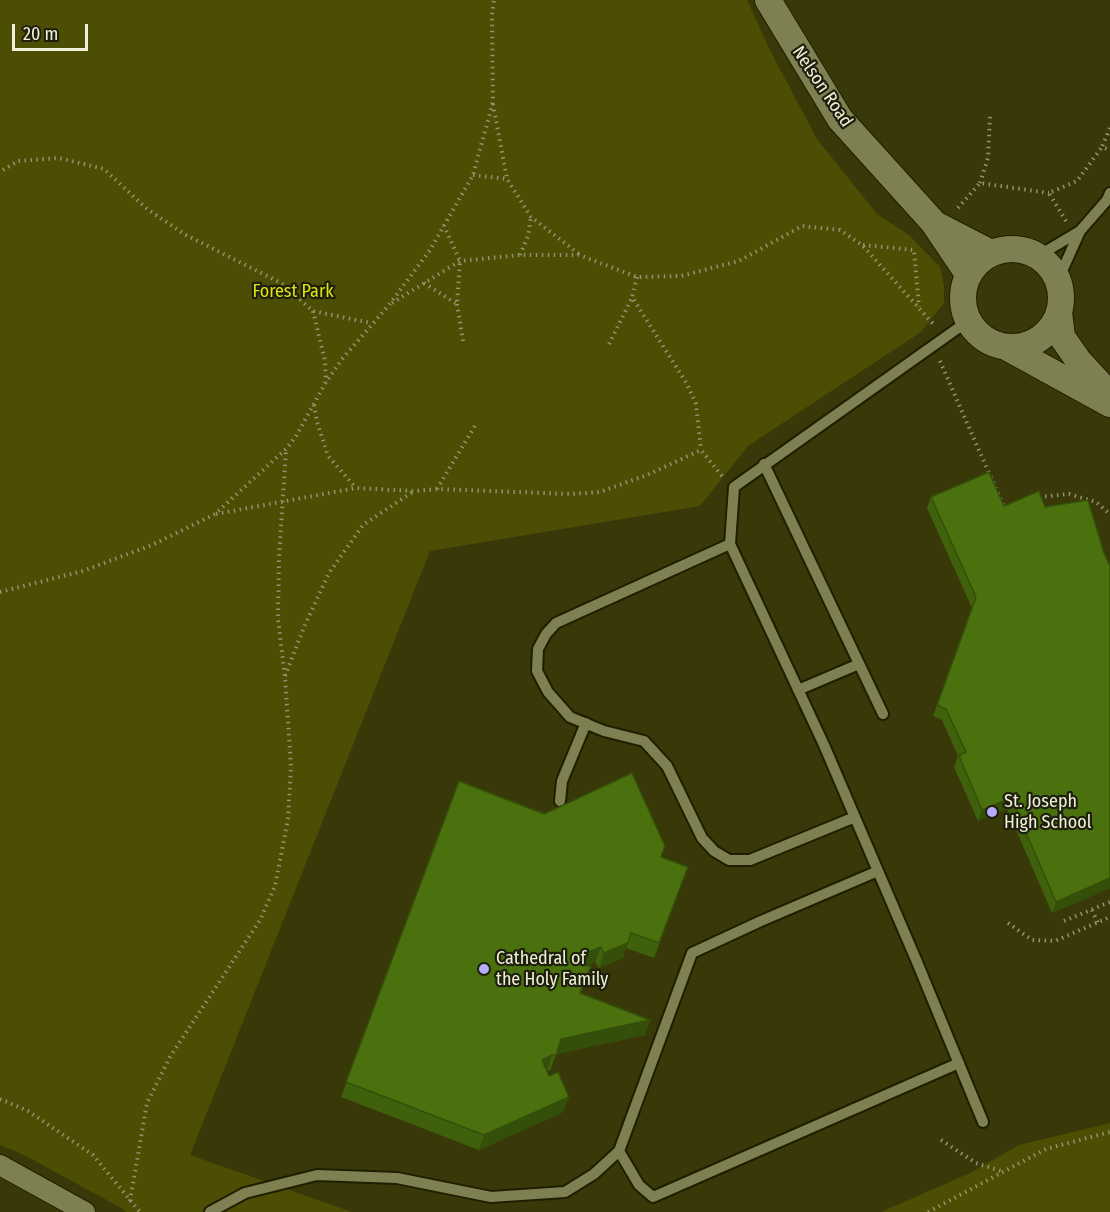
<!DOCTYPE html>
<html>
<head>
<meta charset="utf-8">
<style>
	body { margin:0 }
	#map { position:relative; width:1110px; height:1212px; overflow:hidden; background:#383809; font-family:"Fira Sans Condensed",sans-serif }
	canvas { display:block }
	.scale { position:absolute; left:12px; top:24px; width:76px; height:27px; box-sizing:border-box; border:3px solid #eef0d7; border-top:0; padding-left:8px; font-size:18px; line-height:21px; white-space:nowrap; color:#eef0d7; -webkit-text-stroke:4px #1e1f0c; paint-order:stroke }
</style>
</head>
<body>
<div id="map">
<canvas width="1110" height="1212"></canvas>
<div class="scale">20 m</div>
</div>
<script>
const g = document.querySelector('canvas').getContext('2d');
g.lineJoin = 'round';
function paint(path, color) {
  g.fillStyle = color;
  g.fill(path, 'evenodd');
}
function stroke(path, color, width, dash) {
  g.strokeStyle = color;
  g.lineWidth = width;
  g.lineCap = dash ? 'butt' : 'round';
  g.setLineDash(dash || []);
  g.stroke(path);
}
function drawText(font, color, halo, rows, align = 'center') {
  g.font = font + ' "Fira Sans Condensed",sans-serif';
  g.lineWidth = 4.5;
  g.setLineDash([]);
  g.textBaseline = 'middle';
  g.strokeStyle = halo;
  g.fillStyle = color;
  for (const [text, x, y, turn = 0] of rows) {
    g.save();
    g.translate(x, y);
    g.rotate((+turn || 0) * Math.PI / 180);
    g.textAlign = isNaN(turn) ? turn : align;
    if (halo) g.strokeText(text, 0, 0);
    g.fillText(text, 0, 0);
    g.restore();
  }
}
paint(new Path2D(`
	M0 0H747L771 52 817 139 877 214 909 235 940 267 944 286V303L921 332 748 446 700 506 430 551 190 1155 352 1212H126L123 1209 26 1156 0 1145Z
	M1110 1123V1212H881L970 1173 1019 1145Z`), '#4d4d04');
const service = new Path2D(`
	M1038 256 1080 231
	M1058 280 1080 231 1107 200 1110 193
	M968 321 734 487 730 544 824 745 917 962 983 1122
	M764 464 883 714
	M730 544 556 623 546 634 538 649 537 671 548 692 570 717 604 731 644 741 667 766 702 838 714 851 729 860H750L855 817
	M798 690 859 664
	M560 801 562 781 586 723
	M878 871 761 921 692 953 619 1151 639 1185 653 1197 959 1063
	M210 1212 245 1193 317 1175 397 1178 491 1197 565 1192 594 1174 619 1151`);
const minor = new Path2D(`
	M0 1165 85 1212`);
const tertiary = new Path2D(`
	M768 0 840 119 933 222 968 274
	M935 224 991 253
	M963 298a49 49 0 1 1 98 0a49 49 0 1 1-98 0Z
	M1059 312 1062 337 1078 360 1110 395
	M1008 348 1110 404`);
stroke(service, '#1f1f00', 14);
stroke(minor, '#1f1f00', 22);
stroke(tertiary, '#1f1f00', 28);
stroke(new Path2D(`
	M493 104 507 179 531 217 579 254
	M1110 128 1102 147 1110 150
	M3 170 18 161 59 158 104 169 147 209 186 235 281 283 313 311 371 323
	M473 175 507 179
	M980 183 988 158 990 116
	M958 208 980 183 1049 193
	M1066 221 1049 193 1077 181 1102 147
	M863 245 914 250 919 307
	M520 255 528 236 531 217
	M637 277 632 297 687 384 696 404 701 450
	M424 283 457 304 460 261 444 226
	M392 303 460 261 520 255H579L637 277 681 276 739 261 802 226 840 230 862 245 935 326
	M457 304 463 341
	M313 311 325 361 326 382
	M609 344 632 298
	M940 361 1003 505
	M314 405 317 422 328 456 355 487
	M437 489 476 424
	M1039 497 1069 494 1096 502 1110 514
	M216 514 356 488 414 491 437 489 571 494 600 492 647 475 701 450 722 476
	M0 592 83 571 152 545 215 514 286 449 296 436 326 382 343 358 389 305 430 250 473 175 493 102 492 15 494 0
	M285 676 304 627 329 573 363 525 414 491
	M1092 910 1098 923
	M1064 921 1110 902
	M1008 923 1032 940 1055 941 1110 917
	M0 1099 28 1111 93 1155 140 1212
	M941 1140 976 1163 1001 1171
	M130 1201 147 1103 170 1057 260 920 275 886 288 819 291 766 285 677 278 619 279 558 286 450
	M928 1212 1046 1149 1110 1132`), '#92936f', 4, [1.5, 4.5]);
stroke(service, '#7f8052', 10);
stroke(minor, '#7f8052', 20);
stroke(tertiary, '#7f8052', 26);
paint(new Path2D(`
	M931 497 1110 888 1052 913 1007 809 978 821 954 767 958 756 942 720 933 716 972 608 927 508Z
	M459 781 688 867 654 958 626 948 623 958 599 968 595 962 586 966 580 993 650 1020 645 1035 556 1054 550 1071 547 1070H546L563 1112 479 1150 341 1097Z`), '#40610b');
paint(new Path2D(`
	M1011 798 1007 809 978 821 982 810Z
	M1110 878V888L1052 913 1056 902Z
	M628 943 623 958 599 968 604 953Z
	M601 947 595 962 577 970 582 955Z
	M650 1020 645 1035 556 1054 561 1039Z
	M552 1055 547 1070 536 1075 542 1060Z
	M569 1097 563 1112 479 1150 484 1135Z`), '#344f09');
const building = new Path2D(`
	M989 472 1004 506 1039 491 1045 507 1088 500 1104 553 1110 566V878L1056 902 1011 798 982 810 959 756 966 752 946 709 937 705 976 597 931 497Z
	M632 773 665 846 661 857 688 867 659 943 631 933 628 943 604 953 601 947 582 955 587 966H591L580 993 650 1020 561 1039 556 1056 552 1055 542 1060 549 1076 558 1072 569 1097 484 1135 346 1082 459 781 544 814Z`);
paint(building, '#4a710d');
stroke(building, '#344f09', 1.5);
for (const [x, y, r, color] of [
	[992,812,6,"#b6acf8"],
	[484,969,6,"#b6acf8"]
]) {
  const dot = new Path2D();
  dot.arc(x, y, r, 0, 2 * Math.PI);
  g.fillStyle = color;
  g.fill(dot);
  stroke(dot, '#1e1f0c', 2);
}
drawText('18px', '#eef0d7', '#1e1f0c', [
	["Nelson Road",822,87,56]
]);
drawText('18px', '#e2e20d', '#1e1f0c', [
	["Forest Park",293,292]
]);
drawText('18px', '#eef0d7', '#1e1f0c', [
	["St. Joseph",1004,802],
	["High School",1004,823],
	["Cathedral of",496,959],
	["the Holy Family",496,980]
], 'left');
</script>
</body>
</html>
